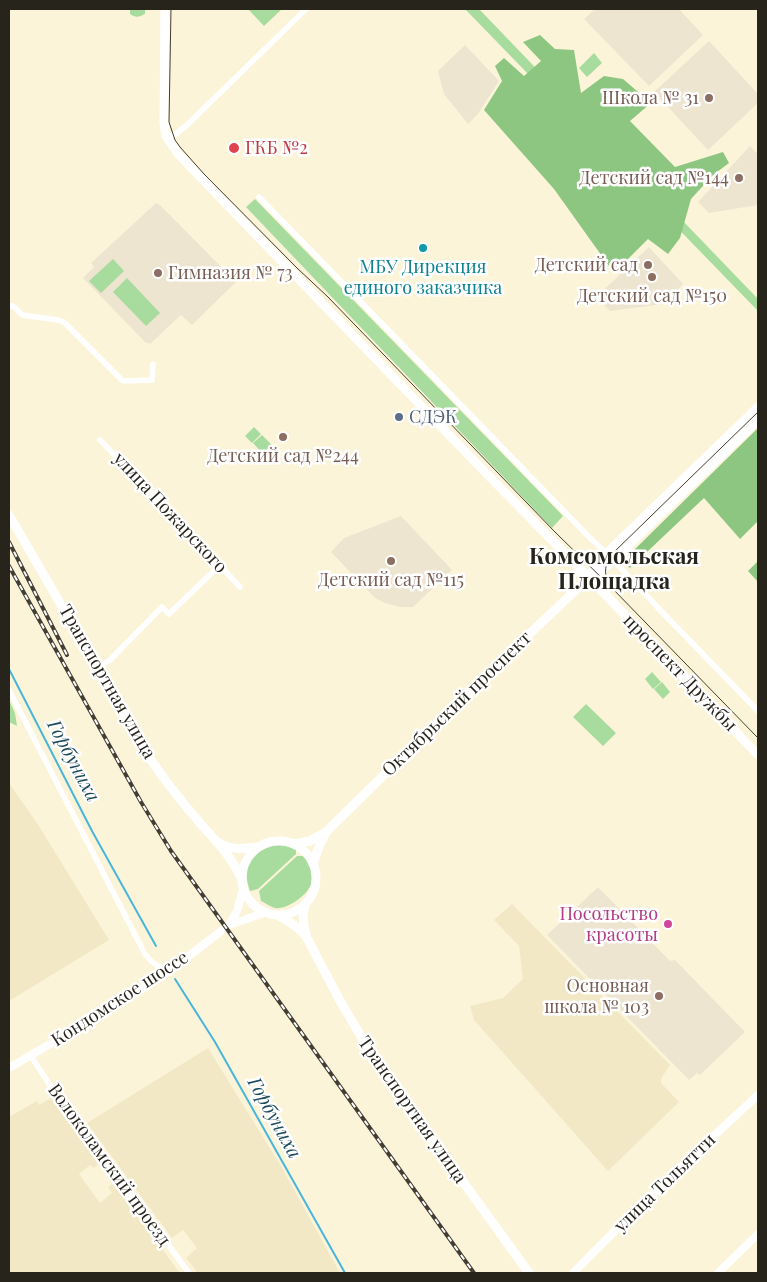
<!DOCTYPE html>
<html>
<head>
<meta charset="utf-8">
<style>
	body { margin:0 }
	#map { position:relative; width:767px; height:1282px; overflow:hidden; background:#fcf4d9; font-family:"Playfair Display",serif }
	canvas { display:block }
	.frame { position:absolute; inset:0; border:10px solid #27241b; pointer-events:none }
</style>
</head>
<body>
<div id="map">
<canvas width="767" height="1282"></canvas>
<div class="frame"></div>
</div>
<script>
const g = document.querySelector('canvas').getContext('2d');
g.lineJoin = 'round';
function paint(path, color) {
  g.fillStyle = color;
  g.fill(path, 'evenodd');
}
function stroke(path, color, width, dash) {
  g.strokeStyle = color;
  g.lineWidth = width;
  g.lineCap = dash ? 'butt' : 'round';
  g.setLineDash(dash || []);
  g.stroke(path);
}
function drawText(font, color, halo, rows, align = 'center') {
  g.font = font + ' "Playfair Display",serif';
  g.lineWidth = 5;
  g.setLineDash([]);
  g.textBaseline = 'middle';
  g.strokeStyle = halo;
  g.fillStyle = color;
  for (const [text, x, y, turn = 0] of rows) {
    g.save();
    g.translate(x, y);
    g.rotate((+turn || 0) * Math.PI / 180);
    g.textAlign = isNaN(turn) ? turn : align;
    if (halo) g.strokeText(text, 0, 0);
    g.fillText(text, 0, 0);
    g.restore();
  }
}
paint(new Path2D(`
	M9 783 39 826 109 940 9 1001Z
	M512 904 670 1065 661 1079V1083L679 1102 608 1171 474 1020 470 1006 503 998 523 979 519 946 494 920Z
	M208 1048 281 1166 340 1273H198L186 1258 197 1248 183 1230 172 1238 87 1123Z
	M51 1098 99 1164 94 1168 90 1165 79 1174 100 1203 112 1193 108 1187 113 1183 180 1273H9V1117L37 1101 39 1105Z`), '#f2e8c6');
paint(new Path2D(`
	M595 9H679L703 35 649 86 584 19Z
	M709 41 758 94V103L708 150 654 92Z
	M465 45 499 81 478 114 468 124 444 94 438 71Z
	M750 146 758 154V205L709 213 698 202Z
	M156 203 160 205 236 282 192 325 181 315 150 344 145 342 83 278 94 267 91 263Z
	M649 247 683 284 664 304 610 311 596 297Z
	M401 516 452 570 413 607H400L385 603 375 598 331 552 344 538Z
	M598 887 670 961 675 960 745 1032 700 1075 697 1073 689 1080 547 935Z`), '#eee5d0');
paint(new Path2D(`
	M130 9H145V14C139 17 136 18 130 14Z
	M248 9H282L264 26Z
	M465 9H479L758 299V311Z
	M594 53 602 63 587 77 579 68Z
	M255 199 563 516 552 528 246 207Z
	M113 259 124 271 101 293 89 281Z
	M127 278 160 313 146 326 113 292Z
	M254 427 261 434 252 443 245 436Z
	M262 435 272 445 263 454 253 443Z
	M652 672 661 682 653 689 645 679Z
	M662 682 670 692 663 699 654 689Z
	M9 700 15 713 17 726 9 722Z
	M586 704 616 733 603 746 573 717Z
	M276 844H287L296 849V854L258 889 250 891C241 864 249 851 276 844Z
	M297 856H306C309 862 313 872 313 878 312 892 289 910 275 908 271 907 265 903 261 901L259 891Z`), '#a8db9e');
paint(new Path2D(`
	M540 35 555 49 574 50 581 93 604 76 623 79 651 103 630 121 675 167 723 152 729 163 713 175 691 199 680 238 668 254 648 239 614 273 554 189 484 110 502 81 495 66 504 58 524 76 541 61 523 42Z
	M758 428V521L740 539 704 498 630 568 625 563 626 560 632 552Z
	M758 561V582L748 571Z`), '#8dc681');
stroke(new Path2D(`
	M9 669 92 831 156 946
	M175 979 215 1042 345 1273`), '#48b5db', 2);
stroke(new Path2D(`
	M166 136 176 134 187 125 306 9
	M259 197 592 540 607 553
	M9 306H13L22 315 58 320 64 322 123 381 152 380 153 364
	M100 440 151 492 240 587
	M613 560 661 611 758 711
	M98 668 110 660 162 607 169 614 219 566
	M9 690 145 954 152 962 168 972
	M30 1055 50 1085 189 1273`), '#fff', 5.5);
stroke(new Path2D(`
	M229 925 237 911 243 889
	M9 1068 115 1006 145 987 168 972 229 925 264 913
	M573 1273C633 1212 695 1153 758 1095
	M718 1273 758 1234`), '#fff', 8);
stroke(new Path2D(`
	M165 9 164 123 166 136 179 155 482 469 605 594 758 755
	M588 577 599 572 608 565 758 420
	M294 844 310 841 326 832 466 694 580 586 608 552 758 407
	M313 864 318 849 326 832`), '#fff', 9);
stroke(new Path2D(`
	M9 515 151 760C166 782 182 802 199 822 215 840 232 857 241 878
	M242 878a37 37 0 1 1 74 0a37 37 0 1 1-74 0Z
	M219 843C233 850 241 849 257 847
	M305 905 303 915 304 926 307 938 339 999 375 1060 529 1273
	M279 916C289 921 298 927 306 936`), '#fff', 9);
stroke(new Path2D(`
	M171 9 169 122 175 140 180 147 204 174 297 268 328 297 555 532 610 586 758 738
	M575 551C588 556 604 557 616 551
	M609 585C603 573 605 563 613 553L758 412`), '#423e33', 1);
const rail = new Path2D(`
	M9 542 67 655
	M9 566 141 802 171 851 474 1273`);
stroke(rail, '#423e33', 4);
stroke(rail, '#fff', 2, [5.5]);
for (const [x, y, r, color] of [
	[709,98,5,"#8d6e63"],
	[234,148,6,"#e0444e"],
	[739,178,5,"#8d6e63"],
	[423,248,5,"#0f9aa8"],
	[648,265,5,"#8d6e63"],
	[158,273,5,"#8d6e63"],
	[652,277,5,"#8d6e63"],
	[399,417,5,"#5c6f8a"],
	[283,437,5,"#8d6e63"],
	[391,561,5,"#8d6e63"],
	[668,924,5,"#d1479c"],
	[659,996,5,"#8d6e63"]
]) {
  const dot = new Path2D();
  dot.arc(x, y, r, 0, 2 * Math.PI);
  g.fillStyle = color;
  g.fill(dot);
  stroke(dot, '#fff', 2);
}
drawText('18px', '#785e54', '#fff', [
	["Школа № 31",699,98],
	["Детский сад №144",729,178],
	["Детский сад",638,265],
	["Гимназия № 73",168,273,"left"],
	["Детский сад №150",652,296,"center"],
	["Детский сад №244",283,456,"center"],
	["Детский сад №115",391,580,"center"],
	["Основная",649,986],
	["школа № 103",649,1007]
], 'right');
drawText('18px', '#be3a42', '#fff', [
	["ГКБ №2",245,148]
], 'left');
drawText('18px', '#0d838f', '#fff', [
	["МБУ Дирекция",423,267],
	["единого заказчика",423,288]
]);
drawText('18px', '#4e5e75', '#fff', [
	["СДЭК",409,417]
], 'left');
drawText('18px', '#27241b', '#fff', [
	["улица Пожарского",170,513,47],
	["проспект Дружбы",680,673,46],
	["Транспортная улица",107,682,60],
	["Октябрьский проспект",457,704,-44],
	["Кондомское шоссе",120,999,-33],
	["Транспортная улица",412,1110,55],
	["Волоколамский проезд",109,1165,54],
	["улица Тольятти",665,1183,-44]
]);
drawText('18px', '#b23c85', '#fff', [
	["Посольство",658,914],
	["красоты",658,935]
], 'right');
drawText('italic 19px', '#1d4b5b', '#fff', [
	["Горбуниха",73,761,62],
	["Горбуниха",274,1118,61]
]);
drawText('bold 22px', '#27241b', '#fff', [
	["Комсомольская",614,557],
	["Площадка",614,582]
]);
</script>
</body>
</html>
